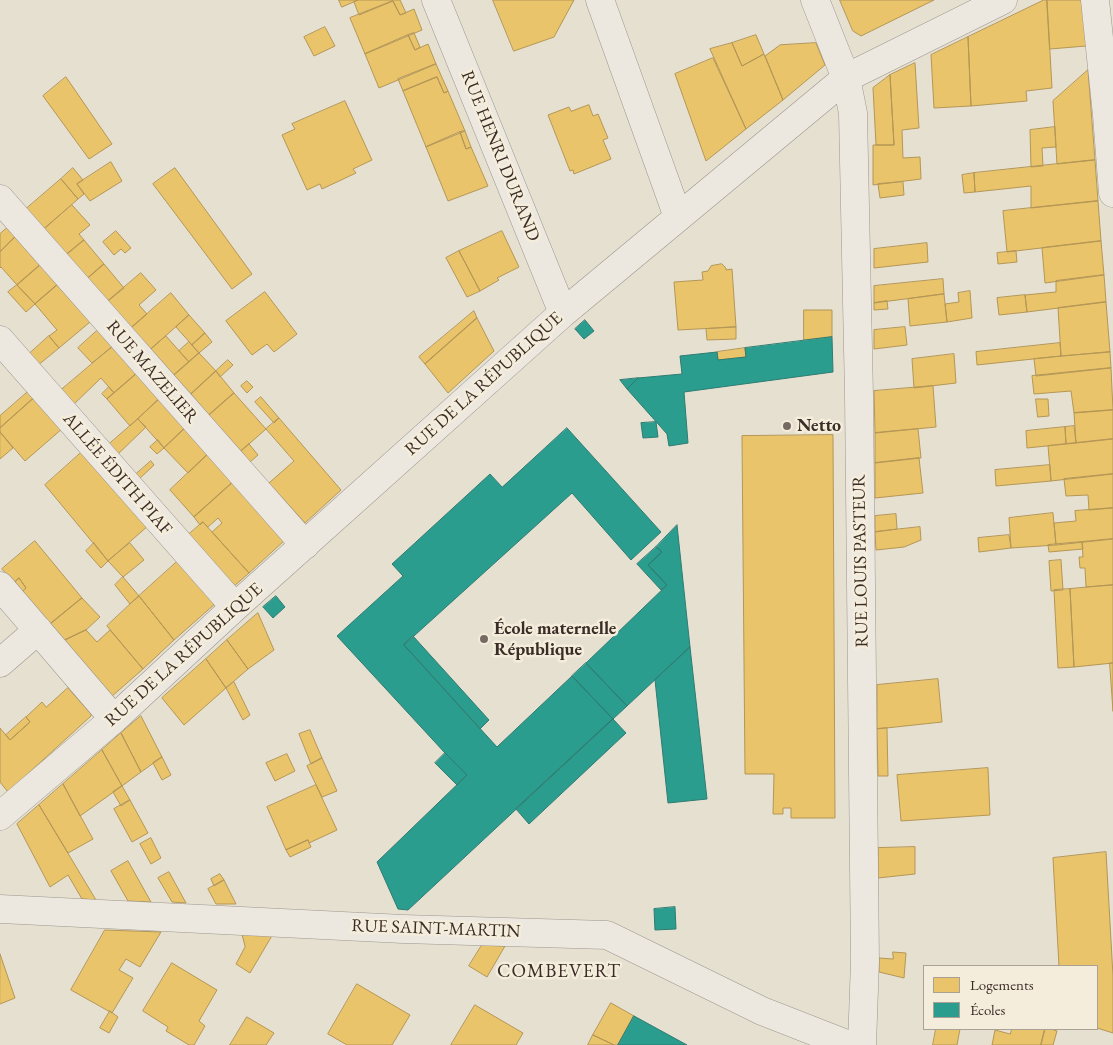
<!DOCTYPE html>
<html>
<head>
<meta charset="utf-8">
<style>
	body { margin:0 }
	#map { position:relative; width:1113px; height:1045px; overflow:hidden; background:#e6e0d1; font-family:"EB Garamond",serif }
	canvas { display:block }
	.legend { position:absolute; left:923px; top:965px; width:175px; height:65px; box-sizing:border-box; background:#f5eddb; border:1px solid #aaa093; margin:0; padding:6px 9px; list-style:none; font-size:15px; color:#3a2c26 }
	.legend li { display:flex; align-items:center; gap:10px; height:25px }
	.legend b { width:25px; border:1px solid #aaa093 }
</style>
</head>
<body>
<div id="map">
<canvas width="1113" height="1045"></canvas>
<ul class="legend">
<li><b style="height:14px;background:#e9c46a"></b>Logements</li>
<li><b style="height:14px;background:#2a9d8f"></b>Écoles</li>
</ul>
</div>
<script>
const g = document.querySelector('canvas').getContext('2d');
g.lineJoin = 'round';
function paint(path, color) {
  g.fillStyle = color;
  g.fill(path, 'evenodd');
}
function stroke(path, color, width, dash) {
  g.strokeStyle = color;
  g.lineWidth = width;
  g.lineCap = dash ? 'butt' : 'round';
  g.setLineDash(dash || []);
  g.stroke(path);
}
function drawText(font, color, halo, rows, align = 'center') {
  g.font = font + ' "EB Garamond",serif';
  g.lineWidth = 5;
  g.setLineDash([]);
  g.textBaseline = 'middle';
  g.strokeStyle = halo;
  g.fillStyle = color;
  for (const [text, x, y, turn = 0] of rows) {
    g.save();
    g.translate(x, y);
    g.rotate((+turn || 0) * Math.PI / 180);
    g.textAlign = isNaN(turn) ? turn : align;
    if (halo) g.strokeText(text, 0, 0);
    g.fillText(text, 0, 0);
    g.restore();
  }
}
const homes = new Path2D(`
	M339 0H358L342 7Z
	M358 0H400L406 13 400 15 393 1 359 15 354 2Z
	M493 0H574L554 37 514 51Z
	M840 0H934L861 36 853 31Z
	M1044 0H1047L1052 88 1026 91 1027 101 971 106 968 37Z
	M1047 0H1083L1086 46 1050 49Z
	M393 1 400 15 414 9 422 30 365 54 350 18Z
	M325 27 335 46 314 56 304 37Z
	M414 33 420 47 415 50 408 35Z
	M408 35 415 50 428 44 436 64 379 88 365 54Z
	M756 35 764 54 742 66 732 43Z
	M968 37 971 106 934 108 931 55Z
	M732 43 742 66 764 54 783 100 746 129 710 49Z
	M816 43 825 65 783 100 765 56 780 45Z
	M713 58 746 129 706 161 675 74Z
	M915 63 919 128 902 130 903 158 920 157 921 179 873 185V145H894L890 75Z
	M436 64 448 91 444 93 437 77 403 91 398 79Z
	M1088 70 1095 160 1057 164 1053 101Z
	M890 75 894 145H876L873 88Z
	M66 77 112 144 89 159 43 96Z
	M437 77 444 93 448 91 465 131 426 147 403 91Z
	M345 101 372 160 353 169 356 173 322 189 320 184 307 190 282 135 295 129 292 124Z
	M589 105 593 116 598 114 608 138 603 140 611 159 574 174 573 170 570 171 548 115 569 107 571 111Z
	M1055 127 1056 147 1042 148 1043 166 1031 167 1030 130Z
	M465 131 471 147 466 149 460 132Z
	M460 132 466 149 471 147 488 186 448 201 426 147Z
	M1095 160 1098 201 1031 208V186L975 192 974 173Z
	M111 162 122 181 90 201 77 184Z
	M73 168 83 180 77 184 84 194 78 199 61 179Z
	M175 168 252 274 232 289 153 184Z
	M974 173 975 192 964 193 962 175Z
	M61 179 78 199 44 229 26 209Z
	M903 182 904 195 880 198 878 184Z
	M1098 201 1101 241 1007 252 1003 211Z
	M72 205 90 225 79 234 84 240 66 255 44 229Z
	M7 228 15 237 0 252V234Z
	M116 231 131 248 125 253 121 249 114 255 103 242Z
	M502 231 519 267 497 278 499 280 480 291 459 251Z
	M15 237 40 265 17 285 1 267 0 268V252Z
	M84 240 104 264 88 278 66 255Z
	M1101 241 1104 275 1045 283 1042 248Z
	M927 243 928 262 874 268V249Z
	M459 251 480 291 467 297 446 258Z
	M1016 251 1017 262 998 264 997 253Z
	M104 264 124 288 108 301 88 278Z
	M722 264 726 268V270L732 269 736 327 678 330 674 282 703 280 702 272 708 271 711 266Z
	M40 265 57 285 35 304 17 285Z
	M141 273 156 290 139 305 147 314 131 328 108 301Z
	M1104 275 1106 302 1027 312 1025 295 1056 292V281Z
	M943 279 944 294 874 303V286Z
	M17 285 35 304 26 312 8 292Z
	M57 285 90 322 59 348 49 336 57 330 35 304Z
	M970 291 972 318 947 322 945 304 959 302 958 293Z
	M265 292 297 334 274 352 267 344 252 355 226 321Z
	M171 293 189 315 151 349 131 328Z
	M944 294 947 322 910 326 908 299Z
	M1025 295 1027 312 999 315 997 298Z
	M887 301 888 309 874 310V303Z
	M1106 302 1110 352 1061 356 1058 308Z
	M804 310H832V337L804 340Z
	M474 311 477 318 425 364 419 357Z
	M189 315 205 333 192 345 176 327Z
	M477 318 494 351 448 393 425 364Z
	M736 327V339L707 340 706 329Z
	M905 327 907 345 874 349V330Z
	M98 330 112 347 92 363 78 348Z
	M205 333 212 342 199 353 192 345Z
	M49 336 59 348 37 366 28 355Z
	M166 336 189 362 174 375 151 349Z
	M189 342 199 353 189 362 179 351Z
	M1060 343 1061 356 977 365 976 352Z
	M112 347 136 374 114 393 101 378 72 406 60 391Z
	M745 348 746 357 718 360 717 352Z
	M1110 352 1111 368 1036 376 1034 359Z
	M199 353 216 371 191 394 174 375Z
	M954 354 956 383 914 388 912 359Z
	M228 360 233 365 220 377 216 371Z
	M1111 368 1113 410 1074 413 1071 391 1034 394 1032 376Z
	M216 371 234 393 209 415 191 394Z
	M136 374 159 399 130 426 107 399Z
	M247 381 253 387 247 393 241 386Z
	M933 386 936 427 875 433 874 391Z
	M109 387 114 393 107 399 102 394Z
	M30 390 36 396 0 428V416Z
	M234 393 266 429 241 451 209 415Z
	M36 396 63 428 25 461 0 432V428Z
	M261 397 279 418 274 423 255 402Z
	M159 399 185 428 164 448 138 419Z
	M1036 399H1048L1049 416 1038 417Z
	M1113 410V439L1076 443 1074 413Z
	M279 418 341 490 305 523 269 483 294 461 266 429Z
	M138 419 146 427 116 456 107 446Z
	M1074 426 1076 443 1066 444 1065 427Z
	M1065 427 1066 444 1027 448 1026 431Z
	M185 428 208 454 188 473 164 448Z
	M918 429 921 458 875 463V433Z
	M0 432 13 448 0 459Z
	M833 435 835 818H791V808H783V814H773L774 774H745L742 436Z
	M1113 439V474L1051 481 1048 446Z
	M158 440 164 448 157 454 150 447Z
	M249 444 258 455 250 462 241 451Z
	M83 451 149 525 108 561 45 485Z
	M208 454 233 482 194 517 170 490Z
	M919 458 923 493 875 498V463Z
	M151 461 154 465 137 481 134 476Z
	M1050 465 1051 481 996 486 995 470Z
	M1113 474V508L1089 510 1088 495 1066 496 1064 479Z
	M233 482 285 540 249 573 212 532 222 523 218 518 208 527 203 522 200 525 194 517Z
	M1113 508V539L1056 545 1054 523 1076 521 1075 511Z
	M1053 513 1056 545 1011 548 1009 518Z
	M896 514 897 529 875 532V516Z
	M203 522 249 573 232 588 187 536Z
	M920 527 921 540 904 547 876 550 875 532Z
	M1009 535 1011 548 979 552 978 538Z
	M1113 539V585L1086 587 1085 568H1080L1079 557H1083L1082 542Z
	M35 541 82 598 49 625 22 592 26 588 19 578 14 583 2 569Z
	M1082 542 1083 549 1049 552 1048 545Z
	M94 543 108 561 101 568 86 551Z
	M130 543 144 560 123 577 108 561Z
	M179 560 216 603 174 640 139 596Z
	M1061 560 1063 590 1051 591 1049 561Z
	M123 577 139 596 130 604 115 585Z
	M19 578 26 588 22 592 14 583Z
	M1113 585V663L1074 667 1070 589Z
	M1070 589 1074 667 1058 668 1054 590Z
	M139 596 174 640 143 669 107 626Z
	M82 598 100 617 86 630 63 641 49 625Z
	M258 613 274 650 248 669 227 640Z
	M86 630 97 642 110 630 143 669 111 697 63 641Z
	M227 640 248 669 226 688 206 659Z
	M206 659 226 688 184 725 162 698Z
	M1110 663H1113V711Z
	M938 679 942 722 877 729V685Z
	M234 682 250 715 243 720 226 688Z
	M68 688 91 714V716L8 792 0 782V728L10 740 30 722 26 717 42 702 46 707Z
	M141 716 162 757 141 772 121 733Z
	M26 717 30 722 10 740 6 735Z
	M887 728 888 776H878L877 729Z
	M310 730 322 758 311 764 299 734Z
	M121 733 141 772 122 786 102 750Z
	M102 750 122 786 80 816 63 784Z
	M287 754 295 771 275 781 266 763Z
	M162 757 171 775 162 780 153 763Z
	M322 758 337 791 322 797 307 766Z
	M988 768 990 815 901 821 897 775Z
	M63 784 93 839 68 853 39 805Z
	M316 785 337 830 309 843 308 840 286 850 267 807Z
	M122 786 130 800 121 806 113 792Z
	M130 800 148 833 132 842 114 809Z
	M39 805 96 900 82 899 68 875 50 887 17 824Z
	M151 838 161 858 151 864 140 844Z
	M308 840 311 847 290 857 286 850Z
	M915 847V874L878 878V848Z
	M1106 852 1113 976V1033L1097 1028V966H1059L1053 858Z
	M128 861 151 902 128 901 111 871Z
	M169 872 186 903 172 902 158 878Z
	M220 874 224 880 214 886 211 879Z
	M224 880 236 904H216L208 889Z
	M105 930 161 932 140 967 126 959 119 970 133 978 112 1013 71 990Z
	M242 933 273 934 250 973 236 964 245 947Z
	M482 945 505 946 487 977 469 966Z
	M893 952 906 953 904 978 879 972V958L893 959Z
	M0 954 15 998 0 1004Z
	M172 963 217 990 199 1021 205 1026 194 1045H189L166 1031 168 1027 143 1011Z
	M357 984 410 1015 392 1045H347L328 1034Z
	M611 1003 634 1016 618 1045H614L593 1035Z
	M475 1005 523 1033 516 1045H451Z
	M110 1011 118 1017 109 1033 100 1028Z
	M247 1017 274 1033 266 1045H230Z
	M936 1029H960L957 1045H933Z
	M1012 1029H1045L1041 1045H992L995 1030 1010 1034Z
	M1045 1029H1051L1057 1031 1053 1045H1041Z
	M593 1035 614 1045H588Z`);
paint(homes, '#e9c46a');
stroke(homes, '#b49656', 1);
const schools = new Path2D(`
	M585 320 594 331 584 339 575 329Z
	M832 337 833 372 684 392 688 443 669 446 667 434 627 389 638 378 682 374 680 356 717 352 718 360 746 357 745 348Z
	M638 378 627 389 620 380Z
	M656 422 658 437 643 438 641 423Z
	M567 428 661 532 631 560 572 493 404 645 497 747 572 676 613 719 408 910 398 909 377 862 467 775 445 753 337 636 403 576 392 564 490 474 502 487Z
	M677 525 690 647 627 706 586 663 667 585 648 565 662 552 656 547Z
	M656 547 662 552 648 565 667 585 661 590 637 564Z
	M276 596 285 607 273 618 263 607Z
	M413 636 489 720 480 729 404 645Z
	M690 647 707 799 668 803 655 680Z
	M586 663 627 706 613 719 572 676Z
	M613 719 626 733 529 824 516 809Z
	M445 753 467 775 457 785 435 763Z
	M675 907 676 929 655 930 654 909Z
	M634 1016 687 1045H618Z`);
paint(schools, '#2a9d8f');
stroke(schools, '#2f7b70', 1);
const minor = new Path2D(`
	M436 0 563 313
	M600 0 678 217
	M815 0 846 78 853 113 859 396 865 961 862 1045
	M1095 0 1107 115 1113 193
	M0 199 305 545
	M0 340 235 607
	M0 586 114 719
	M0 663 38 630
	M0 816 114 719 235 607 563 313 846 78 1003 0
	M0 909 403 929 607 935 762 1011 849 1045`);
stroke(minor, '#9c968d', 29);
stroke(minor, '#ece8e0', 28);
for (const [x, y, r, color] of [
	[787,426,5,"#766b62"],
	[484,639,5,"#766b62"]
]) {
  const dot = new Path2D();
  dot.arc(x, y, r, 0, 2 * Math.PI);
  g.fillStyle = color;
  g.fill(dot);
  stroke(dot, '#f5eddb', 2);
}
drawText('18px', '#3a2c26', '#f5eddb', [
	["RUE HENRI DURAND",500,156,68],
	["RUE MAZELIER",152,372,49],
	["RUE DE LA RÉPUBLIQUE",484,384,-42],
	["ALLÉE ÉDITH PIAF",117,474,49],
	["RUE LOUIS PASTEUR",861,561,-91],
	["RUE DE LA RÉPUBLIQUE",184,655,-42],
	["RUE SAINT-MARTIN",436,929,2]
]);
drawText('bold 18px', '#3a2c26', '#f5eddb', [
	["Netto",797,426],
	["École maternelle",494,629],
	["République",494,650]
], 'left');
g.letterSpacing = '1px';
drawText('19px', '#3a2c26', '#f5eddb', [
	["COMBEVERT",559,972]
]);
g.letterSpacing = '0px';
</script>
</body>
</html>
